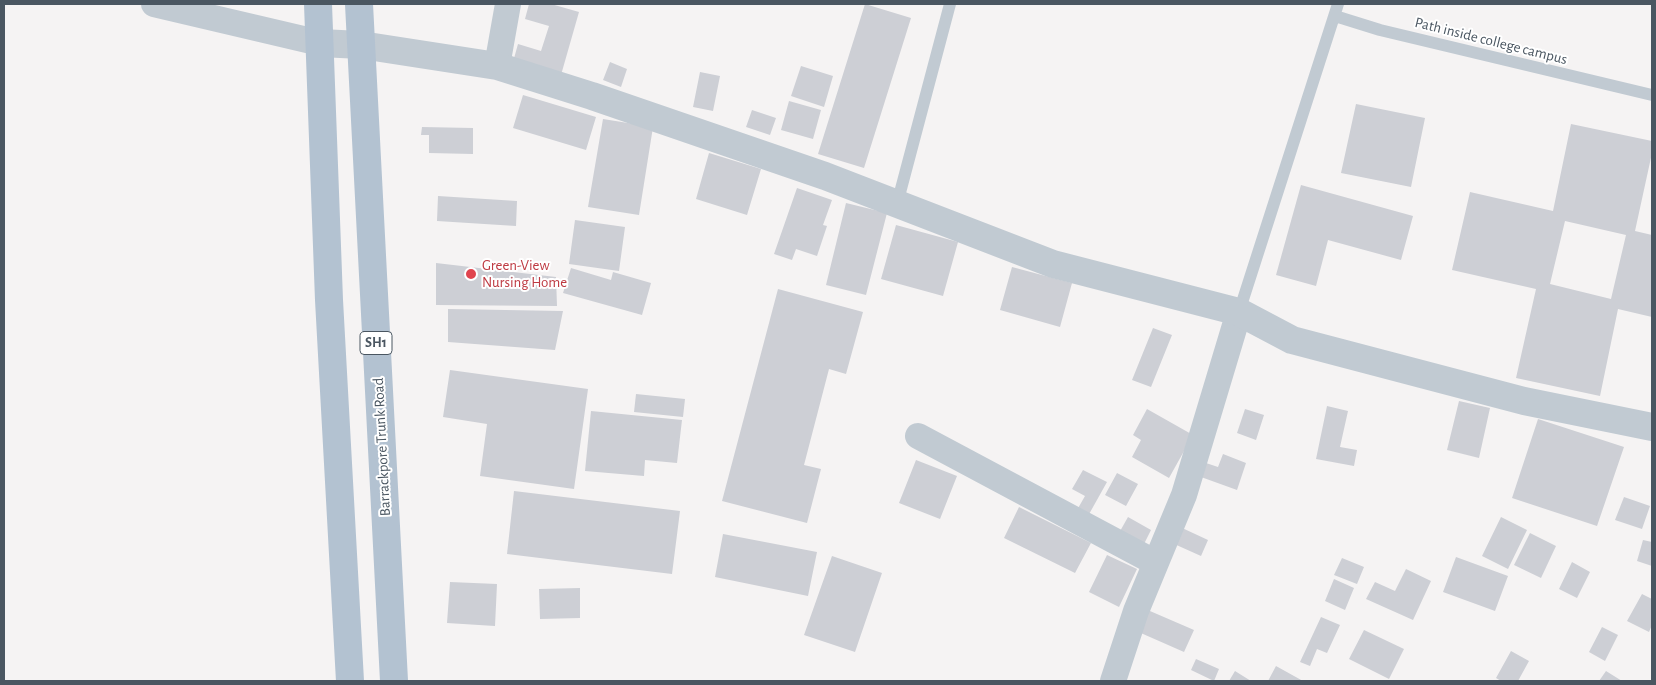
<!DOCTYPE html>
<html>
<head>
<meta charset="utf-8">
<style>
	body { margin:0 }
	#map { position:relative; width:1656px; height:685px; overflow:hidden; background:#f5f3f3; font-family:"Alegreya Sans",sans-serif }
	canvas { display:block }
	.frame { position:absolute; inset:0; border:5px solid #4a5661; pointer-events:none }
</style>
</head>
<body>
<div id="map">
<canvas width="1656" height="685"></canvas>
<div class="frame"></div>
</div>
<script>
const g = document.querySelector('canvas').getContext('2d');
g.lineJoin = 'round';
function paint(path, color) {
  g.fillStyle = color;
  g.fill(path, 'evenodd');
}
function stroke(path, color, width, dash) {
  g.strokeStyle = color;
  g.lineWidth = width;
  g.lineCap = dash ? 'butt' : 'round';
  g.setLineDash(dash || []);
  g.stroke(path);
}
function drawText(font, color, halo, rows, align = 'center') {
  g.font = font + ' "Alegreya Sans",sans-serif';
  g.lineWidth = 4;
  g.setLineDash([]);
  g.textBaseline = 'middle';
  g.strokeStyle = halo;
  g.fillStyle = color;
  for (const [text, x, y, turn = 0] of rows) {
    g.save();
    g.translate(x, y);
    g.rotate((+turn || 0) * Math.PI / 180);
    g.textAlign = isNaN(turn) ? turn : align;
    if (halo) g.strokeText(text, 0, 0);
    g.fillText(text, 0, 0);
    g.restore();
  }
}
paint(new Path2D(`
	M529 4H551L579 12 561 75 513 62 518 44 541 51 549 26 525 19Z
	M865 4 911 18 864 168 818 154Z
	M610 62 627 69 621 87 603 80Z
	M801 66 833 76 824 107 791 96Z
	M700 72 720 76 713 111 693 107Z
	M523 95 596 117 586 150 513 128Z
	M789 101 821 110 813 139 781 130Z
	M1356 104 1425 118 1411 187 1341 173Z
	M752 110 776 118 770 135 746 127Z
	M603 119 653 127 639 215 588 207Z
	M1571 124 1652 141V153L1635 231 1652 235V317L1618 309 1600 396 1516 378 1536 289 1452 270 1470 192 1553 211ZM1565 221 1626 235 1611 299 1550 284Z
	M422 127 473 128V154L429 153V135H421Z
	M709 153 761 169 747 215 696 199Z
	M1301 185 1413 216 1401 260 1328 240 1316 286 1276 275Z
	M797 188 832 200 823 225 827 226 817 256 796 249 792 260 774 254Z
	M438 196 517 201 516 226 437 221Z
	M846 203 887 213 866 295 826 285Z
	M575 220 625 227 619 271 569 264Z
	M896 225 958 242 943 296 881 279Z
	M436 263 556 277 557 306 436 305Z
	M1012 267 1072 283 1060 327 1000 310Z
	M571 268 611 280 613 272 651 283 642 315 563 293Z
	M778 289 863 312 846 374 829 369 804 465 821 469 807 523 722 501Z
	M448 309 563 311 555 350 448 342Z
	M1153 328 1172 335 1151 387 1132 380Z
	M450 370 588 389 574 489 480 476 487 424 443 417Z
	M636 394 685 399 683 417 634 412Z
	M1459 401 1490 408 1479 458 1447 450Z
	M1327 406 1348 411 1340 447 1357 450 1354 466 1316 459Z
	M1147 409 1193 435 1169 478 1132 457 1141 440 1133 435Z
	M1245 409 1264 415 1256 440 1237 433Z
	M591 411 682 420 677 463 645 460 644 476 585 471Z
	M1538 419 1624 447 1597 526 1512 498Z
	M1223 454 1246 463 1237 490 1201 477 1206 463 1218 467Z
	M916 460 957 476 940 519 899 503Z
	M1083 470 1107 482 1088 516 1077 510 1085 496 1072 489Z
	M1117 473 1138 484 1126 506 1105 495Z
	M514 491 680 511 672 574 507 554Z
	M1624 497 1650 506 1642 529 1615 520Z
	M1019 507 1091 543 1075 573 1004 538Z
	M1128 517 1151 530 1143 546 1119 533Z
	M1501 517 1527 530 1508 569 1482 556Z
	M1180 527 1208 540 1201 556 1172 543Z
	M1530 533 1556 546 1541 578 1514 565Z
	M723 534 817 552 808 596 715 577Z
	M1643 540 1652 542V566L1637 561Z
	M1107 555 1137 569 1119 607 1089 592Z
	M832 556 882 573 855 652 804 635Z
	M1456 557 1508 576 1495 611 1443 592Z
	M1342 558 1364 567 1357 584 1334 575Z
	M1572 562 1590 572 1577 598 1559 589Z
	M1406 569 1431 581 1413 620 1366 599 1375 582 1395 591Z
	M1334 579 1354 588 1345 610 1325 601Z
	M450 582 497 584 495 626 447 623Z
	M580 588V618L540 619 539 589Z
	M1642 594 1652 599V625L1649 632 1627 621Z
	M1143 608 1194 630 1184 652 1134 630Z
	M1321 617 1340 625 1327 653 1317 649 1310 666 1300 662Z
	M1602 627 1618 635 1605 661 1589 652Z
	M1364 630 1404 649 1389 679 1349 659Z
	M1511 651 1529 661 1518 681H1501L1496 678Z
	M1196 659 1219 669 1214 681 1191 670Z
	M1276 666 1303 681H1268Z
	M1235 671 1251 681H1229Z
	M1606 671 1622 681H1599Z`), '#cdcfd5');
stroke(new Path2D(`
	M1335 16 1380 30 1652 95
	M897 204 950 4
	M1239 312 1338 4`), '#c1cad2', 12);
stroke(new Path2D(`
	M154 4 320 43
	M497 66 508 4
	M918 436 1156 563
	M1113 681 1136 611 1184 495 1239 312`), '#c1cad2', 26);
stroke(new Path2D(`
	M320 43 361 45 497 66 592 96 825 176 1053 264 1239 312 1292 340 1524 401 1652 427`), '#c1cad2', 28);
stroke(new Path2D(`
	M318 4 329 300 350 681
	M359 4 394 681`), '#b3c2d1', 28);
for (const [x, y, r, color] of [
	[471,274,6,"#e0444e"]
]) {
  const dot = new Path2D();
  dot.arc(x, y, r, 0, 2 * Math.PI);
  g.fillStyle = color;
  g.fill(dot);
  stroke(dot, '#fff', 2);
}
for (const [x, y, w] of [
	[376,343,32]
]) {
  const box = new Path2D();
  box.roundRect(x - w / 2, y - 11.5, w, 23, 4);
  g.fillStyle = '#fff';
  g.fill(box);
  stroke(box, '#4a5661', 1);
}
drawText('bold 14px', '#4a5661', null, [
	["SH1",376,343]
]);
drawText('15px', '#4a5661', '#fff', [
	["Path inside college campus",1491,41,14],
	["Barrackpore Trunk Road",382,447,-93]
]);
drawText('15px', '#be3a42', '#fff', [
	["Green-View",482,265],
	["Nursing Home",482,282]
], 'left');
</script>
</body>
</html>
